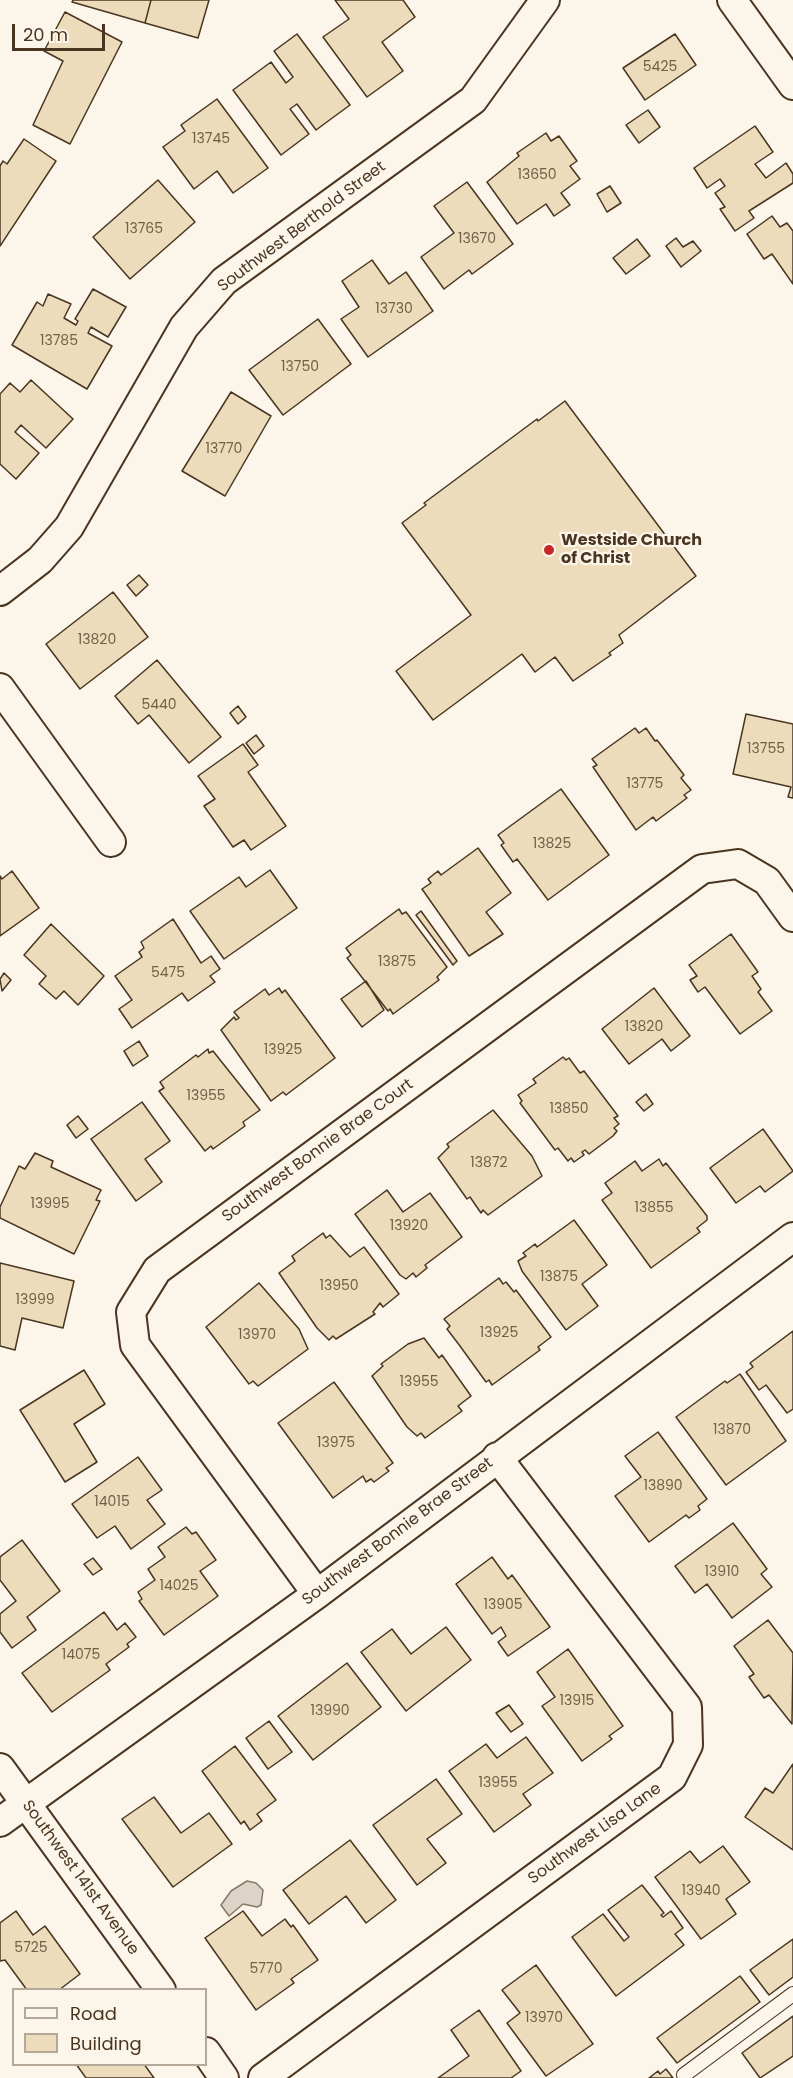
<!DOCTYPE html>
<html>
<head>
<meta charset="utf-8">
<style>
	body { margin:0 }
	#map { position:relative; width:793px; height:2078px; overflow:hidden; background:#fbf6e9; font-family:Poppins,sans-serif }
	canvas { display:block }
	.legend { position:absolute; left:12px; top:1988px; width:195px; height:78px; box-sizing:border-box; background:#fbf6e9; border:2px solid #b4a999; margin:0; padding:8px 10px; list-style:none; font-size:18px; color:#4a3520 }
	.legend li { display:flex; align-items:center; gap:12px; height:30px }
	.legend b { width:30px; border:2px solid #b4a999 }
	.scale { position:absolute; left:12px; top:24px; width:93px; height:27px; box-sizing:border-box; border:3px solid #4a3520; border-top:0; padding-left:8px; font-size:18px; line-height:21px; white-space:nowrap; color:#4a3520; -webkit-text-stroke:4px #fbf6e9; paint-order:stroke }
</style>
</head>
<body>
<div id="map">
<canvas width="793" height="2078"></canvas>
<ul class="legend">
<li><b style="height:8px;background:#fbf6e9"></b>Road</li>
<li><b style="height:16px;background:#ecdcbc"></b>Building</li>
</ul>
<div class="scale">20 m</div>
</div>
<script>
const g = document.querySelector('canvas').getContext('2d');
g.lineJoin = 'round';
function paint(path, color) {
  g.fillStyle = color;
  g.fill(path, 'evenodd');
}
function stroke(path, color, width, dash) {
  g.strokeStyle = color;
  g.lineWidth = width;
  g.lineCap = dash ? 'butt' : 'round';
  g.setLineDash(dash || []);
  g.stroke(path);
}
function drawText(font, color, halo, rows, align = 'center') {
  g.font = font + ' Poppins,sans-serif';
  g.lineWidth = 4.5;
  g.setLineDash([]);
  g.textBaseline = 'middle';
  g.strokeStyle = halo;
  g.fillStyle = color;
  for (const [text, x, y, turn = 0] of rows) {
    g.save();
    g.translate(x, y);
    g.rotate((+turn || 0) * Math.PI / 180);
    g.textAlign = isNaN(turn) ? turn : align;
    if (halo) g.strokeText(text, 0, 0);
    g.fillText(text, 0, 0);
    g.restore();
  }
}
const water = new Path2D(`
	M247 1881 256 1883 263 1890 261 1905 257 1907 243 1904 229 1916 221 1905 231 1891Z`);
paint(water, '#dcd4c6');
stroke(water, '#887966', 1.5);
const building = new Path2D(`
	M73 0H151L145 23 72 2Z
	M151 0H209L198 38 145 23Z
	M335 0H403L415 17 382 42 403 71 367 97 323 37 349 19Z
	M65 12 122 42 70 144 33 125 63 61 44 51Z
	M297 34 350 105 316 130 297 104 290 109 309 134 281 155 233 90 271 62 286 83 293 77 274 51Z
	M675 34 696 65 645 100 623 68Z
	M217 99 268 168 233 193 217 171 194 189 163 147 185 131 181 125Z
	M648 110 660 127 639 143 626 125Z
	M755 126 773 152 755 164 766 178 786 163 793 174V183L749 211 754 218 735 231 720 209 725 207 715 193 725 186 720 179 707 188 694 168Z
	M546 133 551 141 559 136 577 161 570 166 580 179 561 193 570 205 554 216 546 204 517 224 487 182 519 156 517 153Z
	M24 139 56 161 0 246V166L3 161 7 164Z
	M158 180 195 222 130 279 93 237Z
	M467 182 513 244 472 274 469 270 444 289 421 257 454 233 434 206Z
	M610 186 621 203 607 212 597 194Z
	M772 216 780 227 787 223 793 231V284L772 254 764 259 747 234Z
	M676 238 683 247 693 241 701 251 681 267 666 246Z
	M637 239 650 256 626 274 613 258Z
	M372 260 389 284 406 272 433 311 368 357 341 319 359 307 342 281Z
	M93 289 126 307 108 337 91 327 88 333 112 346 87 389 12 345 37 302 43 306 48 294 71 304 64 318 76 325 78 321 75 319Z
	M318 319 351 364 283 415 249 370Z
	M31 380 73 419 46 448 21 425 15 432 39 453 16 479 0 464V394L10 383 20 392Z
	M231 392 271 416 225 496 182 471Z
	M565 401 696 576 619 635 623 643 609 653 611 655 573 681 555 657 535 672 522 654 433 720 396 671 471 615 402 523 426 505 424 503 537 419 538 421Z
	M139 575 148 585 136 596 127 585Z
	M113 592 148 637 80 689 46 644Z
	M157 660 221 737 189 763 149 715 138 724 115 696Z
	M238 706 246 717 238 724 230 713Z
	M746 714 793 724V798L788 797 791 787 733 774Z
	M635 728 639 733 646 728 655 741 657 740 684 775 681 778 691 790 684 795 687 798 656 821 653 817 636 830 593 767 597 765 592 759Z
	M256 735 264 746 254 754 246 743Z
	M243 744 258 765 248 772 286 826 251 850 244 840 233 847 204 806 215 799 198 776Z
	M561 789 609 855 548 900 517 859 513 862 501 845 504 843 498 835Z
	M478 848 511 893 486 912 503 934 469 956 422 889 431 883 428 879 438 871 441 875Z
	M270 870 297 908 224 959 190 911 239 877 246 887Z
	M12 871 39 908 0 936V876L2 879Z
	M399 909 402 914 406 912 447 967 437 977 439 980 393 1014 390 1009 388 1011 347 958 351 955 346 948Z
	M421 911 457 961 453 965 416 915Z
	M173 919 201 963 211 956 220 969 210 976 215 982 188 1001 182 993 132 1028 119 1009 132 1000 115 976 142 957 139 952 144 948 141 942Z
	M51 924 104 976 78 1005 64 991 56 999 39 984 46 976 24 955Z
	M731 934 758 972 752 976 761 989 758 992 772 1011 740 1034 705 987 698 992 690 980 697 976 689 965Z
	M4 973 11 980 2 991 0 979Z
	M366 981 384 1010 362 1027 341 999Z
	M279 988 282 993 285 990 335 1058 286 1095 283 1092 271 1101 221 1030 234 1017 236 1020 239 1018 234 1012 265 989 269 995Z
	M654 988 690 1036 671 1051 662 1039 629 1064 602 1029Z
	M139 1041 148 1056 133 1066 124 1051Z
	M208 1049 209 1053 213 1051 260 1110 243 1122 245 1126 213 1149 211 1146 205 1151 159 1091 164 1088 160 1082 196 1055 198 1057Z
	M563 1057 566 1060 569 1058 580 1073 584 1071 618 1116 614 1118 619 1124 614 1128 617 1131 613 1136 589 1154 585 1150 582 1152 584 1155 574 1162 571 1158 568 1161 558 1148 555 1150 520 1103 522 1101 518 1095 536 1083 533 1079Z
	M646 1094 653 1104 644 1111 636 1102Z
	M142 1102 170 1141 145 1159 162 1182 136 1201 91 1139Z
	M493 1110 532 1156 542 1176 488 1215 483 1210 481 1213 470 1197 467 1199 438 1158 449 1147 447 1144Z
	M78 1116 88 1129 76 1138 67 1125Z
	M763 1129 793 1171 765 1192 760 1186 736 1203 710 1168Z
	M35 1153 53 1161 51 1167 101 1190 96 1200 100 1201 74 1254 0 1218V1207L19 1166 25 1169Z
	M659 1159 663 1166 666 1163 707 1216V1220L697 1228 700 1232 651 1268 602 1200 612 1193 605 1183 635 1161 642 1171Z
	M387 1190 403 1212 430 1193 462 1237 425 1265 427 1268 416 1277 413 1273 406 1279 400 1275 355 1214Z
	M574 1220 607 1265 582 1284 598 1306 566 1330 522 1271 518 1261 526 1256 523 1253 535 1244 537 1247Z
	M323 1233 326 1238 330 1235 350 1257 364 1247 399 1294 383 1307 380 1303 373 1312 375 1314 336 1339 333 1336 329 1340 317 1328 279 1273 295 1261 292 1256Z
	M0 1263 74 1281 63 1328 22 1318 15 1350 0 1346Z
	M499 1278 503 1284 506 1282 514 1292 516 1290 551 1337 538 1347 540 1350 492 1385 489 1380 486 1382 460 1346 447 1329 450 1326 444 1319Z
	M259 1283 299 1329 308 1349 258 1386 253 1381 249 1384 206 1327Z
	M793 1331V1409L787 1413 766 1385 759 1390 746 1372 753 1367 750 1363Z
	M424 1338 439 1358 442 1355 471 1396 458 1406 462 1411 425 1438 421 1433 417 1436 407 1427 372 1376 383 1366 381 1364 408 1344Z
	M84 1370 105 1404 74 1424 97 1462 65 1482 20 1410Z
	M740 1374 786 1441 726 1485 676 1417 725 1381 727 1383Z
	M334 1382 393 1463 386 1468 389 1471 374 1482 371 1479 366 1482 363 1476 333 1498 278 1423Z
	M658 1432 707 1499 698 1506 700 1510 689 1518 686 1515 649 1542 615 1496 641 1477 625 1456Z
	M138 1457 162 1490 147 1500 165 1524 131 1549 115 1526 97 1538 72 1504Z
	M733 1523 767 1569 761 1574 772 1587 732 1618 707 1584 695 1593 675 1566Z
	M186 1527 192 1534 196 1532 216 1560 200 1571 218 1596 164 1635 139 1601 142 1599 138 1592 155 1580 148 1569 165 1557 158 1547Z
	M22 1540 60 1591 27 1617 36 1630 12 1648 0 1632V1614L16 1601 0 1580V1557Z
	M492 1557 508 1579 512 1575 550 1627 508 1656 498 1642 506 1636 501 1627 492 1634 456 1584Z
	M93 1558 102 1569 93 1575 84 1564Z
	M104 1612 117 1630 125 1623 136 1637 127 1644 129 1647 106 1664 110 1670 52 1712 22 1673Z
	M768 1620 793 1653 792 1724 769 1695 764 1698 749 1677 754 1674 734 1646Z
	M446 1627 471 1660 406 1711 361 1652 392 1629 411 1654Z
	M568 1649 623 1726 609 1736 612 1739 582 1761 542 1706 555 1697 537 1672Z
	M347 1663 381 1707 313 1760 278 1716Z
	M509 1705 523 1724 511 1732 496 1713Z
	M269 1721 292 1752 268 1769 246 1738Z
	M526 1737 553 1773 523 1794 531 1805 494 1832 449 1771 486 1744 497 1758Z
	M235 1746 276 1800 257 1814 262 1821 250 1830 244 1821 241 1824 202 1771Z
	M793 1764V1850L745 1817 765 1788 773 1793Z
	M436 1779 462 1814 427 1839 446 1863 417 1885 373 1825Z
	M154 1797 181 1833 209 1813 232 1844 173 1887 122 1819Z
	M350 1840 396 1900 366 1923 346 1896 309 1924 283 1890Z
	M723 1846 750 1882 726 1899 736 1914 701 1939 655 1877 690 1851 700 1863Z
	M642 1885 664 1913 661 1915 663 1917 671 1911 683 1928 675 1934 684 1945 616 1996 572 1937 603 1914 624 1941 629 1937 608 1910Z
	M16 1911 33 1935 45 1926 80 1974 59 1990H27L5 1960 0 1961V1923Z
	M243 1911 262 1936 285 1919 291 1927 293 1925 318 1960 291 1979 294 1983 256 2010 205 1938Z
	M793 1939V1977L769 1995 750 1970Z
	M536 1965 593 2044 546 2076 507 2023 520 2013 502 1990Z
	M740 1976 760 2002 677 2063 657 2038Z
	M479 2010 521 2071 511 2078H438L469 2056 451 2030Z
	M793 2016V2056L760 2078 742 2053Z
	M76 2064H144L154 2078H86Z
	M666 2069 673 2078H649L658 2071 660 2074Z`);
paint(building, '#ecdcbc');
stroke(building, '#4a3520', 1.5);
const service = new Path2D(`
	M684 2075 793 1994`);
const minor = new Path2D(`
	M732 0 793 85
	M0 591 40 560 69 527 184 327 224 281 473 100 545 0
	M0 688 111 842
	M317 1594 135 1345 131 1312 157 1270 702 869 738 864 767 881 793 917
	M0 1768 161 1990
	M0 1822 317 1594 793 1237
	M206 2052 224 2078
	M263 2078 672 1777 688 1745 687 1707 497 1457`);
stroke(service, '#4a3520', 16);
stroke(minor, '#4a3520', 32);
stroke(service, '#fbf6e9', 14);
stroke(minor, '#fbf6e9', 28);
for (const [x, y, r, color] of [
	[549,550,6,"#c62828"]
]) {
  const dot = new Path2D();
  dot.arc(x, y, r, 0, 2 * Math.PI);
  g.fillStyle = color;
  g.fill(dot);
  stroke(dot, '#fbf6e9', 2);
}
drawText('14px', '#725f47', null, [
	["5425",660,67],
	["13745",211,139],
	["13650",537,175],
	["13765",144,229],
	["13670",477,239],
	["13730",394,309],
	["13785",59,341],
	["13750",300,367],
	["13770",224,449],
	["13820",97,640],
	["5440",159,705],
	["13755",766,749],
	["13775",645,784],
	["13825",552,844],
	["13875",397,962],
	["5475",168,973],
	["13820",644,1027],
	["13925",283,1050],
	["13955",206,1096],
	["13850",569,1109],
	["13872",489,1163],
	["13995",50,1204],
	["13855",654,1208],
	["13920",409,1226],
	["13875",559,1277],
	["13950",339,1286],
	["13999",35,1300],
	["13925",499,1333],
	["13970",257,1335],
	["13955",419,1382],
	["13870",732,1430],
	["13975",336,1443],
	["13890",663,1486],
	["14015",112,1502],
	["13910",722,1572],
	["14025",179,1586],
	["13905",503,1605],
	["14075",81,1655],
	["13915",577,1701],
	["13990",330,1711],
	["13955",498,1783],
	["13940",701,1891],
	["5725",31,1948],
	["5770",266,1969],
	["13970",544,2018]
]);
drawText('16px', '#4a3520', '#fbf6e9', [
	["Southwest Berthold Street",302,227,-37],
	["Southwest Bonnie Brae Court",318,1151,-36],
	["Southwest Bonnie Brae Street",398,1532,-37],
	["Southwest Lisa Lane",595,1834,-36],
	["Southwest 141st Avenue",80,1878,54]
]);
drawText('bold 16px', '#4a3520', '#fbf6e9', [
	["Westside Church",561,541],
	["of Christ",561,559]
], 'left');
</script>
</body>
</html>
